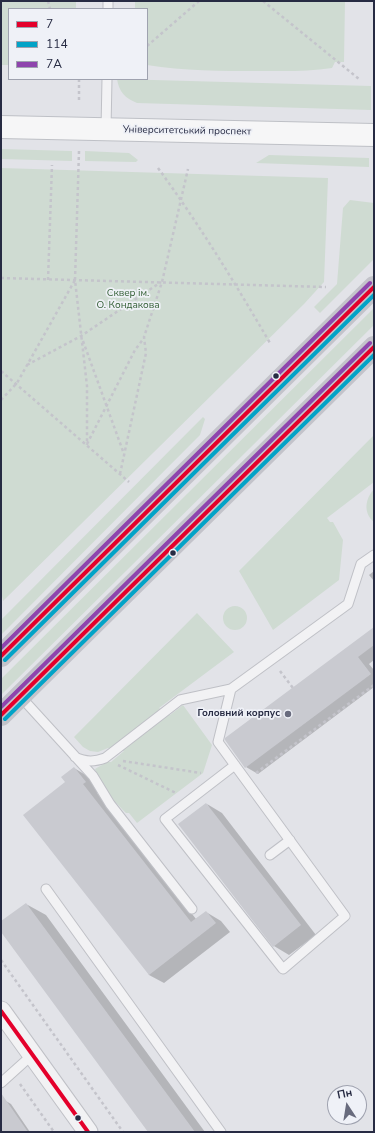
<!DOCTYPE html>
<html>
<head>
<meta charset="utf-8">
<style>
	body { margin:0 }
	#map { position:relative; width:375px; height:1133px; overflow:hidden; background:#e2e3e8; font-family:"Nunito Sans",sans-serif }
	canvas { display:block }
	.frame { position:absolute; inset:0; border:2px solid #272b43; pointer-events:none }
	.legend { position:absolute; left:8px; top:8px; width:140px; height:72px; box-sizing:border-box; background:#eff1f7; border:1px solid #9fa2af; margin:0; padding:5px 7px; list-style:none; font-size:12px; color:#272b43 }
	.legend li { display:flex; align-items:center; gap:8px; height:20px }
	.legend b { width:20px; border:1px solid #9fa2af }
	.north { position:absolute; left:327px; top:1085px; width:40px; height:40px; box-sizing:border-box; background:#eff1f7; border:1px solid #9fa2af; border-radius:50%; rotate:348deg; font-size:11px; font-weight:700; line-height:16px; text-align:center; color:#272b43 }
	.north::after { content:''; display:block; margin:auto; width:14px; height:18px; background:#686b7d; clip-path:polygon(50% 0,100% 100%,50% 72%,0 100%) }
</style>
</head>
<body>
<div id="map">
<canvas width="375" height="1133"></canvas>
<div class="frame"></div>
<ul class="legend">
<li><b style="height:5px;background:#e4002b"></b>7</li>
<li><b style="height:5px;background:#02a3c7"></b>114</li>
<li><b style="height:5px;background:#8e44ad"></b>7А</li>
</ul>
<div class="north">Пн</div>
</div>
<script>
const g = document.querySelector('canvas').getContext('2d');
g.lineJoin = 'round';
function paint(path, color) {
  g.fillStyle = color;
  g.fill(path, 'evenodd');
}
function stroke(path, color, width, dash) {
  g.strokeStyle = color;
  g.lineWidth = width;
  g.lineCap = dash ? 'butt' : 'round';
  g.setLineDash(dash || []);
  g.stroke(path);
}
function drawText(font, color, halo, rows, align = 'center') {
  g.font = font + ' "Nunito Sans",sans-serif';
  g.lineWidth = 3.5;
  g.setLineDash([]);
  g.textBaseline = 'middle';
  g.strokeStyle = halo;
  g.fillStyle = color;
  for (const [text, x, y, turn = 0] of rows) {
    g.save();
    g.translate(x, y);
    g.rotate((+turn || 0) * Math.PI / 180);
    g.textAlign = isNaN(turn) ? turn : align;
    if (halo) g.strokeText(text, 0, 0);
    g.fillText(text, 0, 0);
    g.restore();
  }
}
paint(new Path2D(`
	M1 1H76V9H9V65H1Z
	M135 1H345L344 62H335L332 68C307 72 283 71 258 71 221 71 184 71 147 65V9H135Z
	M117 79 371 86V110L137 103C125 98 119 92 117 79Z
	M1 149 72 151V161L1 159Z
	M85 151 129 153 138 160 136 162 85 161Z
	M269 155 369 158V167L256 163Z
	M1 168 328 178 324 282 304 304 3 601 2 596 1 597Z
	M350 200 374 203V259L320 313 314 307 337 284 343 208Z
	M374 308V325L1 695V679Z
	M203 417 205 419 200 435 1 635V620Z
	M374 435V482L327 518 330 522H333L343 540 339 580 273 630 239 571Z
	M374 489V522C363 513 365 499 374 489Z
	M223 618a12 12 0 1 1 24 0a12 12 0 1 1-24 0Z
	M197 613 234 652 159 708 170 715 183 705 212 745 203 773 137 823 129 813H126C111 798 102 789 95 769L107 762H111L124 751 108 748 98 752 90 751 83 747 74 737Z`), '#cfdbd2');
paint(new Path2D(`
	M374 571V581L369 575Z
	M374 629V660L369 664 374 670V687L258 774 246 767Z
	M74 768 89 777 100 791 97 793 196 919 206 912 221 921 230 932 164 983 149 975 66 782Z
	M207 804 222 813 316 935 289 955 274 946Z
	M26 904 46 915 205 1132H149L1 930V922Z
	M6 1101 11 1104 30 1132H1V1105Z`), '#0003');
paint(new Path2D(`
	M374 627V645L358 657 371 674 245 768 225 740V738Z
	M74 767 86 782 83 784 191 922 206 911 216 923 149 975 23 815 65 782 61 777Z
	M206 803 301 925 273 947 178 824Z
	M26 903 195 1132H148L1 932V921Z
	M1 1093 28 1132H1Z`), '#c9cad0');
const service = new Path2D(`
	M108 9V1
	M106 129 107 79
	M231 689 218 742C261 800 303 858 345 916L283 969 165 819 235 765
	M20 696 93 776 110 804 192 909
	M75 757C86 762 94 762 105 758L180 700 231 689 348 604 361 564 374 555
	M270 855 290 840
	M46 889 221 1132
	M1 1083 32 1055`);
const minor = new Path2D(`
	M1 1011 88 1132`);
const primary = new Path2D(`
	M1 127 374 135`);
stroke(service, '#bfc0c6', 11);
stroke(minor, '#bfc0c6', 21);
stroke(primary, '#bec0c6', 24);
stroke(new Path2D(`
	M48 1 50 9
	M263 1 359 79
	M147 46 199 1
	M79 79V100
	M79 151 75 280 87 386V445
	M158 168C199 224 235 283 270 343
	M1 278 326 287
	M48 280 52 165
	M83 341 124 454
	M27 365 81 336 161 282
	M1 371 129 482
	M1 400 17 383 75 280
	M87 444 135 350 144 338
	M120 474 146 353 144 337 162 282 188 169
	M280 671 293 688
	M123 761 201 773
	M118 765 176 793
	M256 773 374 685
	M1 960 123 1132
	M20 1084 54 1132`), '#c4c4cb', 2.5, [3, 3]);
stroke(service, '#f2f2f4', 9);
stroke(minor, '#f2f2f4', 19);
stroke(new Path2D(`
	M1 656 374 287
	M1 715 374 347`), '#c3c3ca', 22);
stroke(primary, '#f6f6f7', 22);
stroke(new Path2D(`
	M1 656 374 287
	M1 715 374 347
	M1 1011 88 1132`), '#e4002b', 4);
stroke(new Path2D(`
	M5 660 374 295
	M5 719 374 355`), '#02a3c7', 4);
stroke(new Path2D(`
	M1 648 370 283
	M1 707 370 343`), '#8e44ad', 4);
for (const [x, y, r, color] of [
	[276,376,3.5,"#272b43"],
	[173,553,3.5,"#272b43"],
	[288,714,4,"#686b7d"],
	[78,1118,3.5,"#272b43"]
]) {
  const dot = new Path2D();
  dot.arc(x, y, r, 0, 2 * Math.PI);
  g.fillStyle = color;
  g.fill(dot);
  stroke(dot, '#eff1f7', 1.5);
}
drawText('10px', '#272b43', '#eff1f7', [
	["Університетський проспект",187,131,1]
]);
drawText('10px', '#335f35', '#eff1f7', [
	["Сквер ім.",128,294],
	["О. Кондакова",128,306]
]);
drawText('bold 10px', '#272b43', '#eff1f7', [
	["Головний корпус",280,714]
], 'right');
</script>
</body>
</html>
